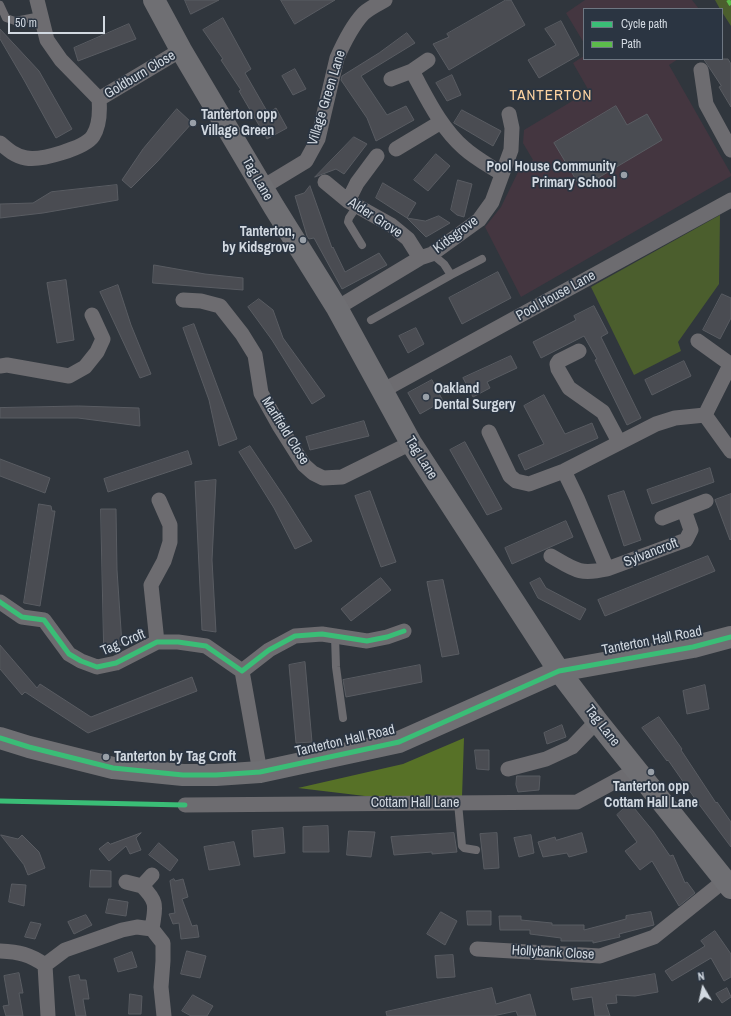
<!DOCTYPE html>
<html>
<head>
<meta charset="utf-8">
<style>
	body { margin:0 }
	#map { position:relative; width:731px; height:1016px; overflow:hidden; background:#30363d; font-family:"Archivo Narrow",sans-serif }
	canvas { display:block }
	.legend { position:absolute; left:583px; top:8px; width:140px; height:52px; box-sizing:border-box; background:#2b3542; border:1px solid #6e7782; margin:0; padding:5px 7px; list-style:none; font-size:12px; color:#d2d9e1 }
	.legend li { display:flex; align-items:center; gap:8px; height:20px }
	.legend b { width:20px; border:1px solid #6e7782 }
	.north { position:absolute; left:683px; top:968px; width:40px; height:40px; -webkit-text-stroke:3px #2b3542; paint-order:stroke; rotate:351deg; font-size:11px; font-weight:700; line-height:16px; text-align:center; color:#d2d9e1 }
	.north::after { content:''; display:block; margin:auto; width:14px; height:18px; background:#d2d9e1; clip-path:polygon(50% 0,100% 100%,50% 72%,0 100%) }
	.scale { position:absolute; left:8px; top:16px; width:97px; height:18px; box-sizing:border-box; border:2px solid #d2d9e1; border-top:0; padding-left:5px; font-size:12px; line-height:14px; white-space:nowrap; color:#d2d9e1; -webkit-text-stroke:3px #2b3542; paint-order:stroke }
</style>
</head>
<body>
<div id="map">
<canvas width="731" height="1016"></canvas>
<ul class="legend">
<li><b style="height:5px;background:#3abd76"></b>Cycle path</li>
<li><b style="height:5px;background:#5cbc4b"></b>Path</li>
</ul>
<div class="north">N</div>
<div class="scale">50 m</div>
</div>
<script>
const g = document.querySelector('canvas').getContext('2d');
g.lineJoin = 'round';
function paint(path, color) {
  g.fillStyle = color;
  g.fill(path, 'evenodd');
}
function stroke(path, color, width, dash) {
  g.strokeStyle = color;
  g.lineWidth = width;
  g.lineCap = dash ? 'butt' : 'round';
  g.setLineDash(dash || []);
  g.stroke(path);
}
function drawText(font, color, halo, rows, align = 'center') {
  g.font = font + ' "Archivo Narrow",sans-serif';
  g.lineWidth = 3.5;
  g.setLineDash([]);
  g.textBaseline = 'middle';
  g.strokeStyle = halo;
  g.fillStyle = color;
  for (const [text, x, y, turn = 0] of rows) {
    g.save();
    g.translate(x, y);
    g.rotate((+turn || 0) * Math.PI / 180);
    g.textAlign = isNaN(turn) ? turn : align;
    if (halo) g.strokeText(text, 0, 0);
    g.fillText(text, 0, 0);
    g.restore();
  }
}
paint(new Path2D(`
	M585 0H692L699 9H584V43L566 13Z
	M584 56V59H678L669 65 731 174V176L521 297 485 227 501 207 520 168 533 160 523 143 524 130 589 91 573 63Z`), '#443640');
paint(new Path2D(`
	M715 0H731V26L722 12V9H720Z
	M720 215 719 284 678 342 681 351 634 375 591 287Z`), '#4b5e2d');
paint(new Path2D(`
	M464 738 462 797 390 799 298 788 403 764Z`), '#577127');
const building = new Path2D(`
	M185 0H219L191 14Z
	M281 0H335L295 24Z
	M506 0H511L525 25 449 70 433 44 449 37 447 34Z
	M223 18 251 69 245 73 268 113 276 108 287 128 267 139 239 91 241 90 221 60 223 59 203 30Z
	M561 21 579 55 539 78 528 60 556 45 545 29Z
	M129 24 136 39 78 61 74 48Z
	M0 29 39 71 72 129 56 138 24 80 0 39Z
	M407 33 415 43 361 76 387 115 406 106 414 120 376 141 367 118 341 80 342 76 379 53Z
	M704 59H728L731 64V107L719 87 721 86Z
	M295 69 306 89 293 95 282 76Z
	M452 75 461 95 447 101 436 83Z
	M616 106 627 125 647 114 662 140 581 188 554 143Z
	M177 109 192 123 157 162 131 188 122 180 143 149Z
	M462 110 501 131 493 146 454 123Z
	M354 137 367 144 344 174 336 169 315 177Z
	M436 154 450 166 428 191 414 180Z
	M458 180 472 184 464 217 457 215 451 210Z
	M383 183 416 203 407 218 376 198Z
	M117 185 118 200 43 213 0 218V204L33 203 51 192Z
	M310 186 332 248 333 247 345 272 379 253 387 265 342 289 314 238 309 239 307 236 295 196 304 193Z
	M439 216 450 223 426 237 407 218 425 221Z
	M154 265 205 274 243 278V290L153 283Z
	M498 272 511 298 462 324 449 298Z
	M66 280 74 340 57 343 47 283Z
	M118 285 131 325 151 374 140 378 100 292Z
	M722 294 731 298V318L720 339 703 330Z
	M259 299 273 310 283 338 325 396 312 404 272 340 248 307Z
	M594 306 608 333 601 337 641 418 627 425 595 360 597 359 584 336 541 358 533 342 576 320 574 316Z
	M194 324 237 439 219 446 209 400 183 328Z
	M416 328 424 344 408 353 399 336Z
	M511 356 517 368 487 382 490 388 473 397 463 378Z
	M684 361 691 376 652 395 645 380Z
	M432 380 443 401 420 414 408 393Z
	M544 395 565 434 592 423 598 438 525 470 518 455 544 444 524 406Z
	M79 406 139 408 140 426 78 418H0V408Z
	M364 421 369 436 310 450 306 437Z
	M465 442 502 509 487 515 450 450Z
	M250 446 285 498 312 541 295 549 274 508 239 452Z
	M188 451 192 464 108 492 104 479Z
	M0 459 50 478 45 493 0 476Z
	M710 468 714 482 652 504 647 490Z
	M216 480 212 560 216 632 202 630 195 482Z
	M370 491 396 562 381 567 355 496Z
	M624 491 641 540 624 546 608 496Z
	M731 494V539L730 540 715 500Z
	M39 504 51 506 52 511H55L40 606 24 603Z
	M101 509H116L117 570 122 645H104Z
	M566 521 573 537 512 564 505 548Z
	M708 556 715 571 605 616 598 600Z
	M381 578 391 590 351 621 341 609 376 581Z
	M540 578 546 588 586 609 580 620 538 598 530 583Z
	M443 580 459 654 442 657 427 582Z
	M0 645 37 688 40 684 91 717 192 677 197 691 88 733 25 692 22 695 0 669Z
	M305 662 312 742 296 743 289 665Z
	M420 665 422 682 346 697 343 680Z
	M705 685 709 709 687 714 683 691Z
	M659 717 682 749 681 750 716 803 717 802 731 822V847L698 803 668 760 667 761 642 728Z
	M562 725 566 737 547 744 544 733Z
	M475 750H489V770L477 769Z
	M517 776H540L539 790 518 792 516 785Z
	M630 803 653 831 670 856 673 855 685 883 687 882 695 893 679 906 652 861 640 870 625 851 637 842 617 815Z
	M328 826 329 852H303V827Z
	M283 828 285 853 254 857 252 831Z
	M349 831 375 832 371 857 347 855Z
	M141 833 136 838 141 850 130 854 126 846 109 861 99 849 108 842 110 844Z
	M454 833 457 852 432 854V852L394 855 391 837Z
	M497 833 499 868 484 869 480 834Z
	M582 833 587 852 569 857 567 853 543 857 538 842 555 837 556 840Z
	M1 835 18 839 22 835 39 852 45 868 28 875 24 865Z
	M531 835 534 853 519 857 514 838Z
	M234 842 240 865 209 870 204 847Z
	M159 843 178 860 170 871 149 855Z
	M91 870 111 871V887H90Z
	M174 879 175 881 183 879 188 897 182 899 192 926 197 925 199 937 181 939 179 923 173 924 169 914 175 913 170 881Z
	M12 884 26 885 24 906 9 902Z
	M109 899 128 902 126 916 106 913Z
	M467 911H491V925H468Z
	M441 912 457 921 445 945 427 934Z
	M651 912 654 925 619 934 620 937 593 943V941H561V938L530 934V930H500L499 916H521V920L552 923V925H584V930L626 919V916Z
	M86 915 92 925 74 934 68 922Z
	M31 922 41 924 35 939 25 937Z
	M715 931 731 954V977L724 981 711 958 672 981 665 971 705 946 701 941Z
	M187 951 206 956 200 978 181 974Z
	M132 952 137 967 118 972 114 959Z
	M453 955 455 977 437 978 435 956Z
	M19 973 23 993H19L23 1016H6L3 1006 9 1005 4 976Z
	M655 974 658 992 635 996 616 995 617 1003 606 1004 610 1016H595L592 997 573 1000 571 989Z
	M79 975 80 980H86L89 999H83L86 1016H76L69 977Z
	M492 988 496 1004 530 994 536 1016H518L516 1011 493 1016H387L386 1012Z
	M727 988 731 997 722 1003 716 994Z
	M130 994 142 996 141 1014H129Z
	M193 995 213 1006 207 1016H191L182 1011Z`);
paint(building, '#4a4c52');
stroke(building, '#595c62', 1);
stroke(new Path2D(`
	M0 5 6 18 15 21 41 16
	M357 206 349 218 348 222 362 245
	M432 254 444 264 451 275
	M371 320 451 275 482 259
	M335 636 336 667 343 718
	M458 803 462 846 464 848 476 850`), '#6d6c70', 8);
stroke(new Path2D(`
	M37 0 47 40 61 60 99 99
	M701 70 706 104 731 150
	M412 71C427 98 440 127 464 148 475 158 490 166 502 174
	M391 79 412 71 428 60
	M0 143C8 150 15 156 26 158 41 161 85 148 93 136 100 125 100 111 99 99L181 50
	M396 149 441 122
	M325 182 348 201 391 225 408 239 420 258
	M263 187 306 161 318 139 337 58C344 42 352 26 363 14 369 8 378 4 385 0
	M348 201 357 183 377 156
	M183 300 201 301 220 306 242 334 255 355 261 393 280 427 304 465 313 473 323 478 342 477 411 443
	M337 308 420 258 432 254 479 220 492 202 511 150 512 128 509 114
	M698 341 730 364
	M579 351 559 361 557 364 558 369 569 388 603 412 619 442
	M0 366 7 365 69 376 85 367 97 352 103 339 92 315
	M382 391 731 200
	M705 415 731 363
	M489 432 510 476 516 481 529 484 564 471 656 424 675 418 705 415 731 451
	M564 471 577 498 607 569 686 540 691 530 684 510
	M662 518 706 501
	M551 556C575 570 579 575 607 569
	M0 602 22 617 44 620 69 654 81 661 97 667 116 663 157 642H178L206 646 242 671 269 650 295 636 322 634 367 641 387 637 404 631
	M157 642 151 585 164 561 170 542V525L159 500
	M242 671 260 772
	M508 769 546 759 572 747 597 721
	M185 805 577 802 636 770
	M152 875 142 886C159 903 155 907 152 929L163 943V961L161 987 164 1016
	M126 882 142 886
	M477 949 600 956 654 937 725 880
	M0 951C19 952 29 954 45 965L48 1016
	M45 965 65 950 122 930 137 927 152 929`), '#6d6c70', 15);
stroke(new Path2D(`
	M154 0 181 50 274 207 337 308 411 443 559 671 597 721 731 888
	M0 738 29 747 113 768 183 775H216L260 772 399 742 559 671 693 647 731 637`), '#6f6f73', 22);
stroke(new Path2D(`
	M728 0 731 5`), '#5cbc4b', 4, [8, 4]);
stroke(new Path2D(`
	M0 602 22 617 44 620 69 654 81 661 97 667 116 663 157 642H178L206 646 242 671 269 650 295 636 322 634 367 641 387 637 404 631
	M0 738 29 747 113 768 183 775H216L260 772 399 742 559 671 693 647 731 637
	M0 801 185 805`), '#3abd76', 5);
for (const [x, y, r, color] of [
	[193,123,4,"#99a0a8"],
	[624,175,4,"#99a0a8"],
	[303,240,4,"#99a0a8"],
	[426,397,4,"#99a0a8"],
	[106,757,4,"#99a0a8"],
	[651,772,4,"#99a0a8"]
]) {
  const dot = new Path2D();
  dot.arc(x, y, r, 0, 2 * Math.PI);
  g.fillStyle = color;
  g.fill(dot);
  stroke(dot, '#2b3542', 1.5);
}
drawText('14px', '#d2d9e1', '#2b3542', [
	["Goldburn Close",140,75,-31],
	["Village Green Lane",327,98,-73],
	["Tag Lane",257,179,60],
	["Alder Grove",375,218,33],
	["Kidsgrove",456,235,-37],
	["Pool House Lane",556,296,-29],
	["Marlfield Close",285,431,58],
	["Tag Lane",421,458,58],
	["Sylvancroft",651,553,-21],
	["Tanterton Hall Road",652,641,-11],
	["Tag Croft",123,643,-23],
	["Tag Lane",602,726,52],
	["Tanterton Hall Road",345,741,-13],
	["Cottam Hall Lane",415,803],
	["Hollybank Close",553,953,3]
]);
drawText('bold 14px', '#d2d9e1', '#2b3542', [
	["Tanterton opp",201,115],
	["Village Green",201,131],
	["Pool House Community",616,167,"right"],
	["Primary School",616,183,"right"],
	["Tanterton,",295,232,"right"],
	["by Kidsgrove",295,248,"right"],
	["Oakland",434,389],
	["Dental Surgery",434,405],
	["Tanterton by Tag Croft",114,757],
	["Tanterton opp",651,787,"center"],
	["Cottam Hall Lane",651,803,"center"]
], 'left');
g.letterSpacing = '1px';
drawText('15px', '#fdd3a1', '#2b3542', [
	["TANTERTON",551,96]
]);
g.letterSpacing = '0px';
</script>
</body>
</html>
